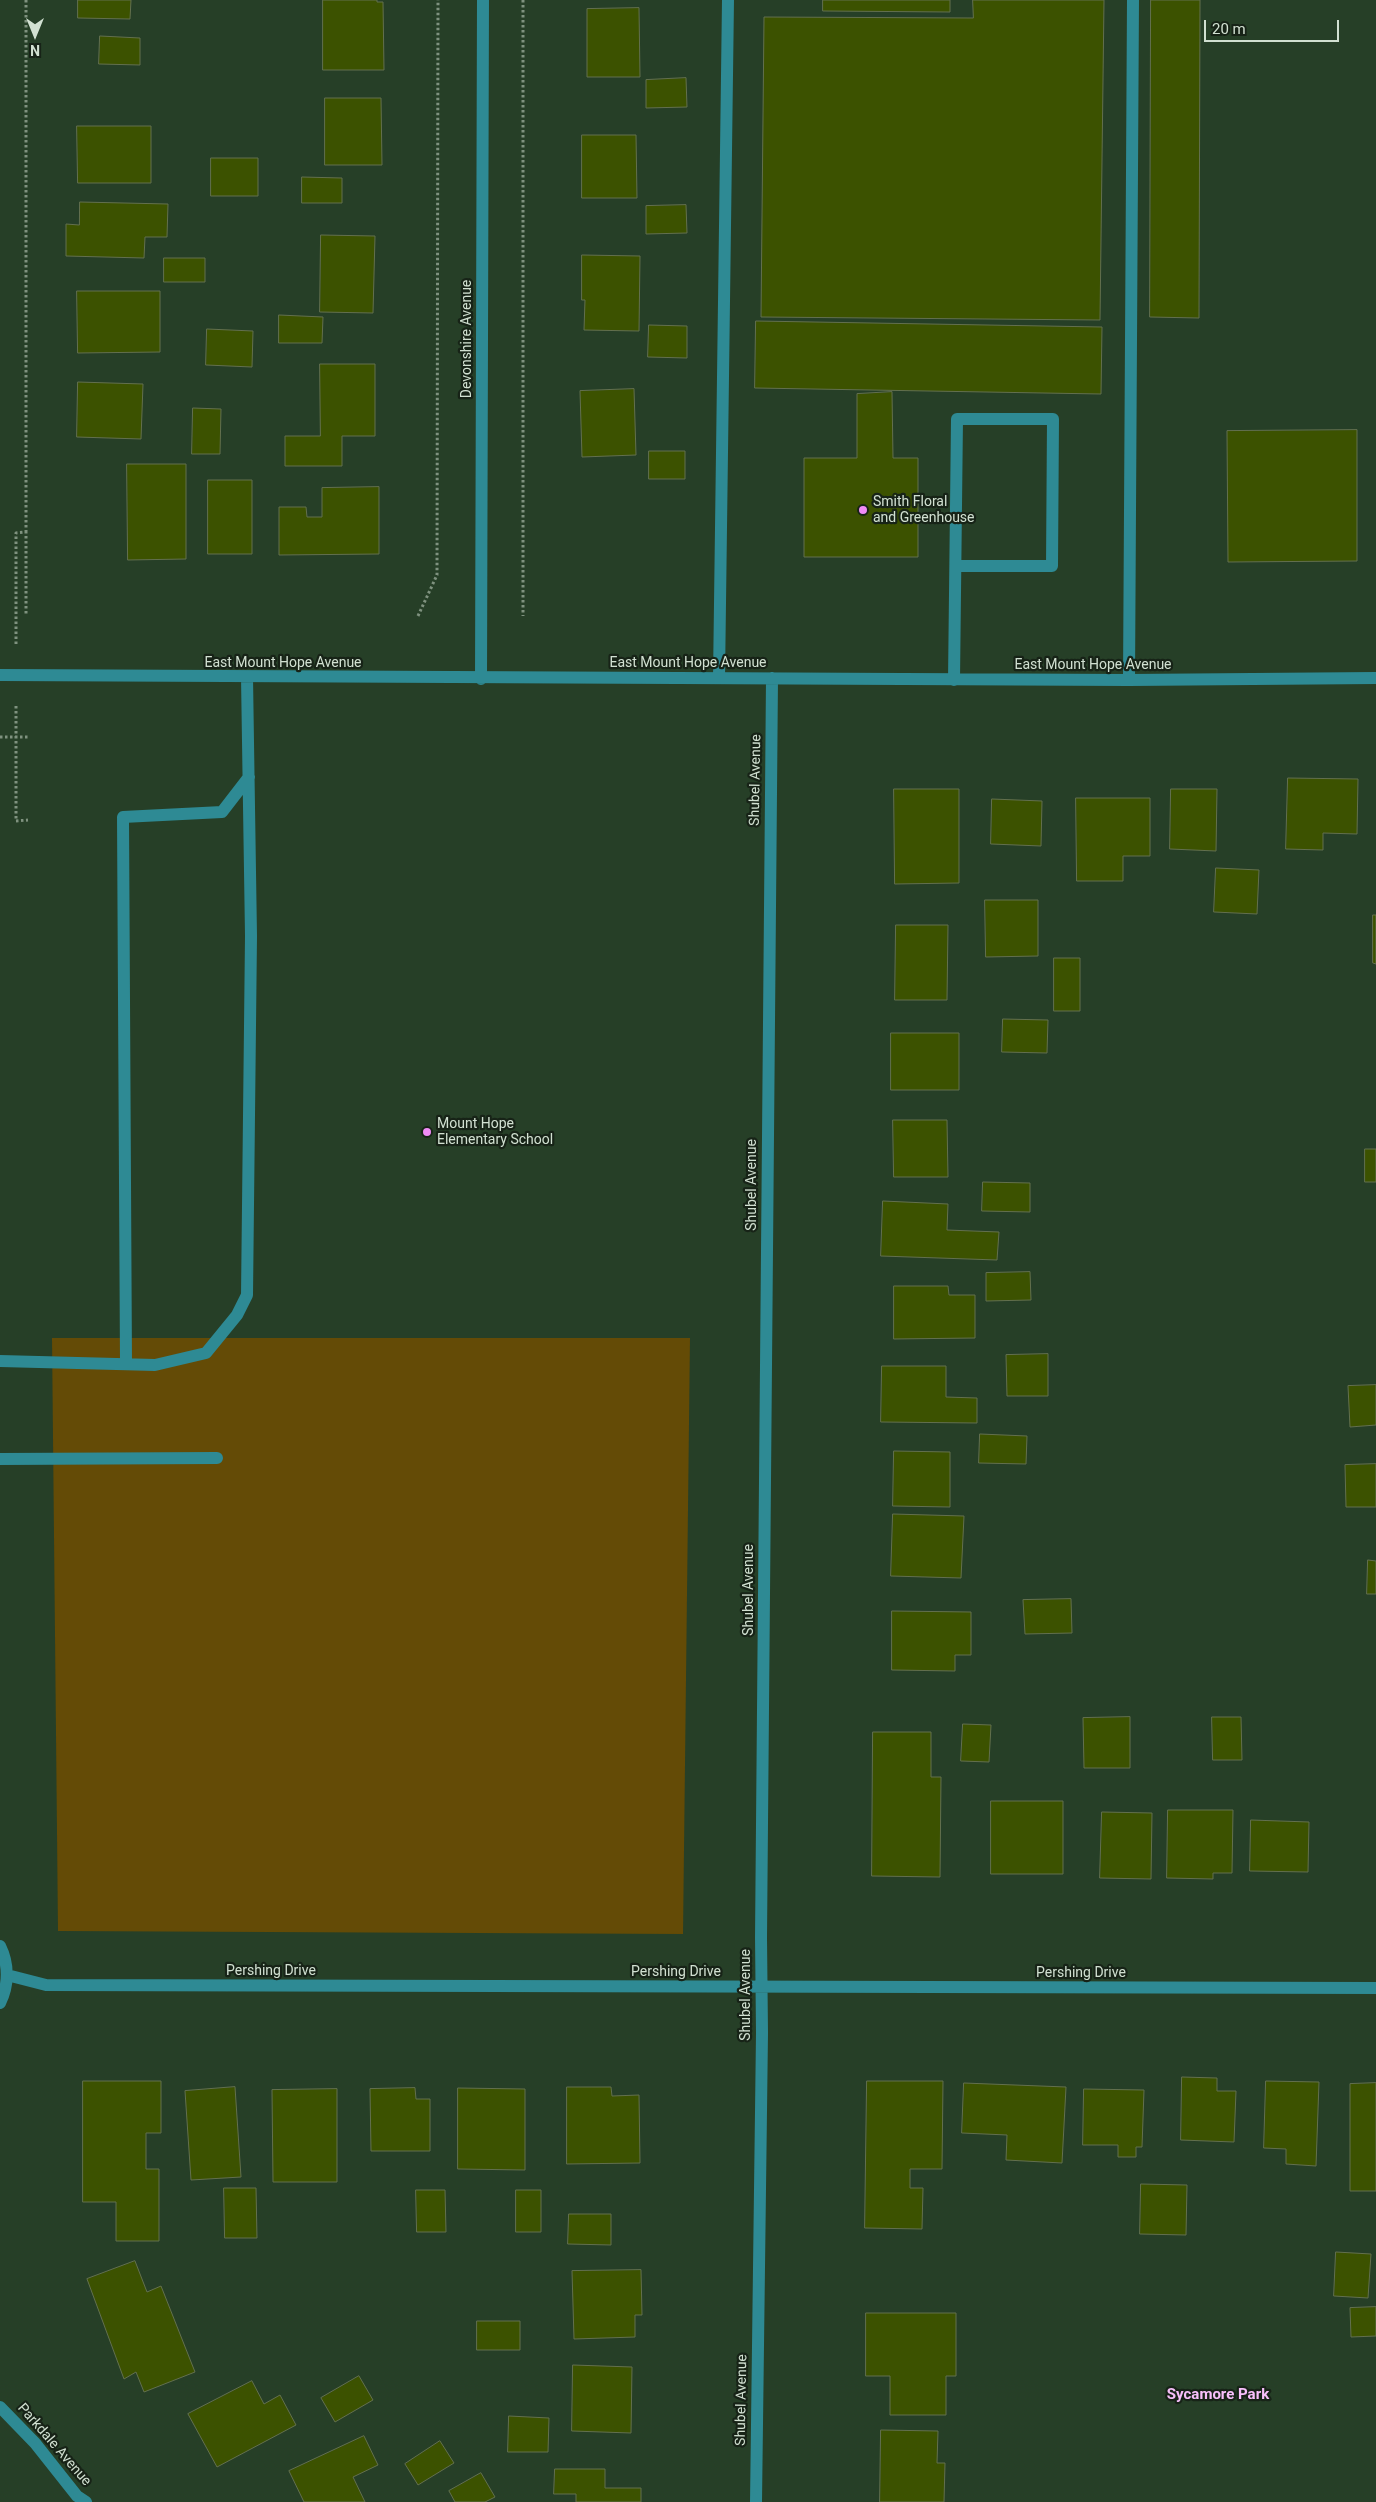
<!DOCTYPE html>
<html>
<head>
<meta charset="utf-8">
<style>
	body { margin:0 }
	#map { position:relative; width:1376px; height:2502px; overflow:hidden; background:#263f27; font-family:Roboto,sans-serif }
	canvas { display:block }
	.north { position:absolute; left:10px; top:10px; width:50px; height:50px; -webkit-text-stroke:4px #172317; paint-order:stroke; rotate:180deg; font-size:14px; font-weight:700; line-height:20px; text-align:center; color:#d1e0d1 }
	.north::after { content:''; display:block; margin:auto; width:18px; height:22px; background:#d1e0d1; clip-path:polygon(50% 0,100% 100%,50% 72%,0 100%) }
	.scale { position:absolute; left:1204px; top:20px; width:135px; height:22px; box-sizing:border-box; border:2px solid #d1e0d1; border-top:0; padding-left:6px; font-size:15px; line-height:18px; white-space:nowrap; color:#d1e0d1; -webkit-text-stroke:4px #172317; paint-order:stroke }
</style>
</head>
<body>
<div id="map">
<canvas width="1376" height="2502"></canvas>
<div class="north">N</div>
<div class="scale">20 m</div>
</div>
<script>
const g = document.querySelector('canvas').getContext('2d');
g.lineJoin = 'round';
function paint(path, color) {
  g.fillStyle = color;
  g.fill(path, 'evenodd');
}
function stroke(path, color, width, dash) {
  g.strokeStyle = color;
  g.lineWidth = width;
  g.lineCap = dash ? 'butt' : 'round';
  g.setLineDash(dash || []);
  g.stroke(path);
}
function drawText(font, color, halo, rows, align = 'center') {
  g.font = font + ' Roboto,sans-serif';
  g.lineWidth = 4.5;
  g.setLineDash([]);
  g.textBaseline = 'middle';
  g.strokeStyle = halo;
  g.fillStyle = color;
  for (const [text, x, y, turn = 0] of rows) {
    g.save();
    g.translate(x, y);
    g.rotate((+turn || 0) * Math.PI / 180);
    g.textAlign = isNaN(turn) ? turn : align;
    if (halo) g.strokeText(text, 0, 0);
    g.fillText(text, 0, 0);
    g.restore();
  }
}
paint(new Path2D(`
	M52 1338H690L683 1934 58 1931Z`), '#644b06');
const building = new Path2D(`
	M78 0H131L130 19 78 18Z
	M323 0H377V2H383L384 70H323Z
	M823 0H950V12L823 11Z
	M973 0H1104L1100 320 761 317 764 17 973 18Z
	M1151 0H1200L1199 318 1150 317Z
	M639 8 640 77H587V9Z
	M100 36 140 38V65L99 64Z
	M686 78 687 107 646 108V80Z
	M325 98H381L382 165H325Z
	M77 126H151V183H78Z
	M582 135H636L637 198H582Z
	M211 158H258V196H211Z
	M302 177 342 178V203H302Z
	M80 202 168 204 167 237H145L144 258 66 256V224L79 225Z
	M686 205 687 233 646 234V206Z
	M321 235 375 236 373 313 320 312Z
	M582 255 640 256 639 331 584 330 585 300H582Z
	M164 258H205V282H164Z
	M77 291H160V352L78 353Z
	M279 315 323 317 322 343H279Z
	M756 321 1102 327 1101 394 755 388Z
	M649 325 687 326V358L648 357Z
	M207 329 253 331 252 367 206 365Z
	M320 364H375V436H342V466H285V436H320Z
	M78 382 143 384 141 439 77 437Z
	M634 389 636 455 582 457 580 391Z
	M892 392 893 458H918V557H804V458H857V394Z
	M193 408 221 409 220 454H192Z
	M1357 430V561L1228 562 1227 431Z
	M649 451H685V479H649Z
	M127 464H186V559L128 560Z
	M208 480H252V554H208Z
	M379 487V554L279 555V507H306L307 517H322V488Z
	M1288 778 1358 779 1357 834 1323 833V850L1286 849Z
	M894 789H959V883L895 884Z
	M1171 789H1217L1216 851 1170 849Z
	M1076 798H1150V856H1123V881H1077Z
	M992 799 1042 801 1041 846 991 844Z
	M1216 868 1259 870 1257 914 1214 912Z
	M985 900H1038V956L986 957Z
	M1373 915H1376V964L1373 963Z
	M896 925H948L947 1000H895Z
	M1054 958H1080V1011H1054Z
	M1003 1019 1048 1020 1047 1053 1002 1052Z
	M891 1033H959V1090H891Z
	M893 1120H947L948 1177H894Z
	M1365 1149H1376V1182H1365Z
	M983 1182 1030 1183V1212L982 1211Z
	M883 1201 948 1204 947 1230 999 1232 997 1260 881 1256Z
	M1030 1272 1031 1300 986 1301V1273Z
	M894 1286H948L949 1295H975V1338L894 1339Z
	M1048 1354V1396H1007L1006 1355Z
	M882 1366H946V1397L977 1398V1423L881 1422Z
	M1376 1385V1425L1350 1427 1348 1386Z
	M980 1434 1027 1436 1026 1464 979 1463Z
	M894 1451 950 1452V1507L893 1506Z
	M1376 1464V1507H1346L1345 1465Z
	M893 1514 964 1516 961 1578 891 1576Z
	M1368 1560 1376 1561V1594H1367Z
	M1071 1599 1072 1633 1025 1634 1023 1600Z
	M892 1611 971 1612V1655H955V1671L892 1670Z
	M1130 1717V1768H1084L1083 1718Z
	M1212 1717H1241L1242 1760H1213Z
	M963 1724 991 1725 989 1762 961 1761Z
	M873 1732H931V1777H941L940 1877 872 1876Z
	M991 1801H1063V1874H991Z
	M1168 1810H1233L1232 1873H1213V1879L1167 1878Z
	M1102 1812 1152 1813 1151 1879 1100 1878Z
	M1251 1820 1309 1822 1308 1872 1250 1871Z
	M1182 2077 1217 2078V2091H1236L1234 2142 1181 2140Z
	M83 2081H161V2133H146V2169H159V2241H116V2202H83Z
	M867 2081H943L942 2169H910V2188H923L922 2229 865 2228Z
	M1266 2081 1319 2082 1316 2166 1286 2164V2149L1264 2148Z
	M964 2083 1066 2087 1062 2163 1006 2160 1007 2135 962 2133Z
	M1376 2083V2191H1350V2084Z
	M235 2087 241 2177 191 2180 185 2091Z
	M567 2087H611L612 2096 639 2095 640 2163 567 2164Z
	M415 2088 416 2099H430V2151H371L370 2089Z
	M458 2088 525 2089V2170L458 2169Z
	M337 2089V2182H273L272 2090Z
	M1084 2089 1144 2090 1142 2147H1136V2157H1118V2145H1083Z
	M1141 2184 1187 2185 1186 2235 1140 2234Z
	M224 2188H256L257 2238H225Z
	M416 2190H445L446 2232H417Z
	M516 2190H541V2232H516Z
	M569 2214H611V2245L568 2244Z
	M1336 2252 1371 2254 1368 2298 1334 2296Z
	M135 2261 147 2292 161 2286 195 2372 144 2392 136 2372 124 2379 87 2279Z
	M641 2270 642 2315H635V2337L574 2339 572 2271Z
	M1376 2307V2336L1351 2337 1350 2308Z
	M866 2313H956V2376H946V2415H890V2376H866Z
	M477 2321H520V2350H477Z
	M573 2365 632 2367 631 2433 572 2431Z
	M359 2376 373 2400 335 2422 321 2398Z
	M252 2381 264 2404 280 2395 296 2425 217 2467 188 2414Z
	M509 2416 549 2418 548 2452H508Z
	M881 2430 938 2431 937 2463H945L944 2502H880Z
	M364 2436 378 2465 353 2477 365 2502H304L289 2471Z
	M440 2441 454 2463 418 2485 405 2464Z
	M555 2469H605V2488H641V2502H576V2494H554Z
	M481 2473 495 2497 485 2502H455L449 2491Z`);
paint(building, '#3c5200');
stroke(building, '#63704f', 1);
stroke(new Path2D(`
	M26 0V532
	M523 0V616
	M418 616 437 575 438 0
	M16 644V533L26 532V614
	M16 706V821L28 820
	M0 737H29`), '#7f927f', 3, [2.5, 2.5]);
stroke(new Path2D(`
	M0 675 1129 680 1376 678
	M719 678 728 0
	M481 679 483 0
	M954 680 957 419H1053L1052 566H956
	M1129 680 1133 0
	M0 1361 155 1365 206 1353 237 1315 247 1295 251 936 247 677
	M126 1364 123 817 222 812 249 777
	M0 1459 217 1458
	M0 1946C9 1964 9 1985 0 2003
	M7 1975 46 1985 1376 1988
	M0 2407 35 2443 77 2496 86 2502
	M756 2502 762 2033 761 1937 772 678`), '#2e8a94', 12);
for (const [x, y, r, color] of [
	[863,510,5,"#f08bf6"],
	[427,1132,5,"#f08bf6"]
]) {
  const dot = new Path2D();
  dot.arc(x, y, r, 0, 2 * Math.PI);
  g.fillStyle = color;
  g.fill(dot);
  stroke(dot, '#172317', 2);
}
drawText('14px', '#d1e0d1', '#172317', [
	["Devonshire Avenue",467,339,-90],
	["East Mount Hope Avenue",283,663],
	["East Mount Hope Avenue",688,663],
	["East Mount Hope Avenue",1093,665],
	["Shubel Avenue",756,780,-89],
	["Shubel Avenue",752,1185,-90],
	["Shubel Avenue",749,1590,-90],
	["Pershing Drive",271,1971],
	["Pershing Drive",676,1972],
	["Pershing Drive",1081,1973],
	["Shubel Avenue",746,1995,-90],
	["Shubel Avenue",742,2400,-89],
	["Parkdale Avenue",54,2445,49]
]);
drawText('14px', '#d1e0d1', '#172317', [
	["Smith Floral",873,502],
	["and Greenhouse",873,518],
	["Mount Hope",437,1124],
	["Elementary School",437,1140]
], 'left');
drawText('bold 15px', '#f8c0fb', '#172317', [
	["Sycamore Park",1218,2395]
]);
</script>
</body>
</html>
